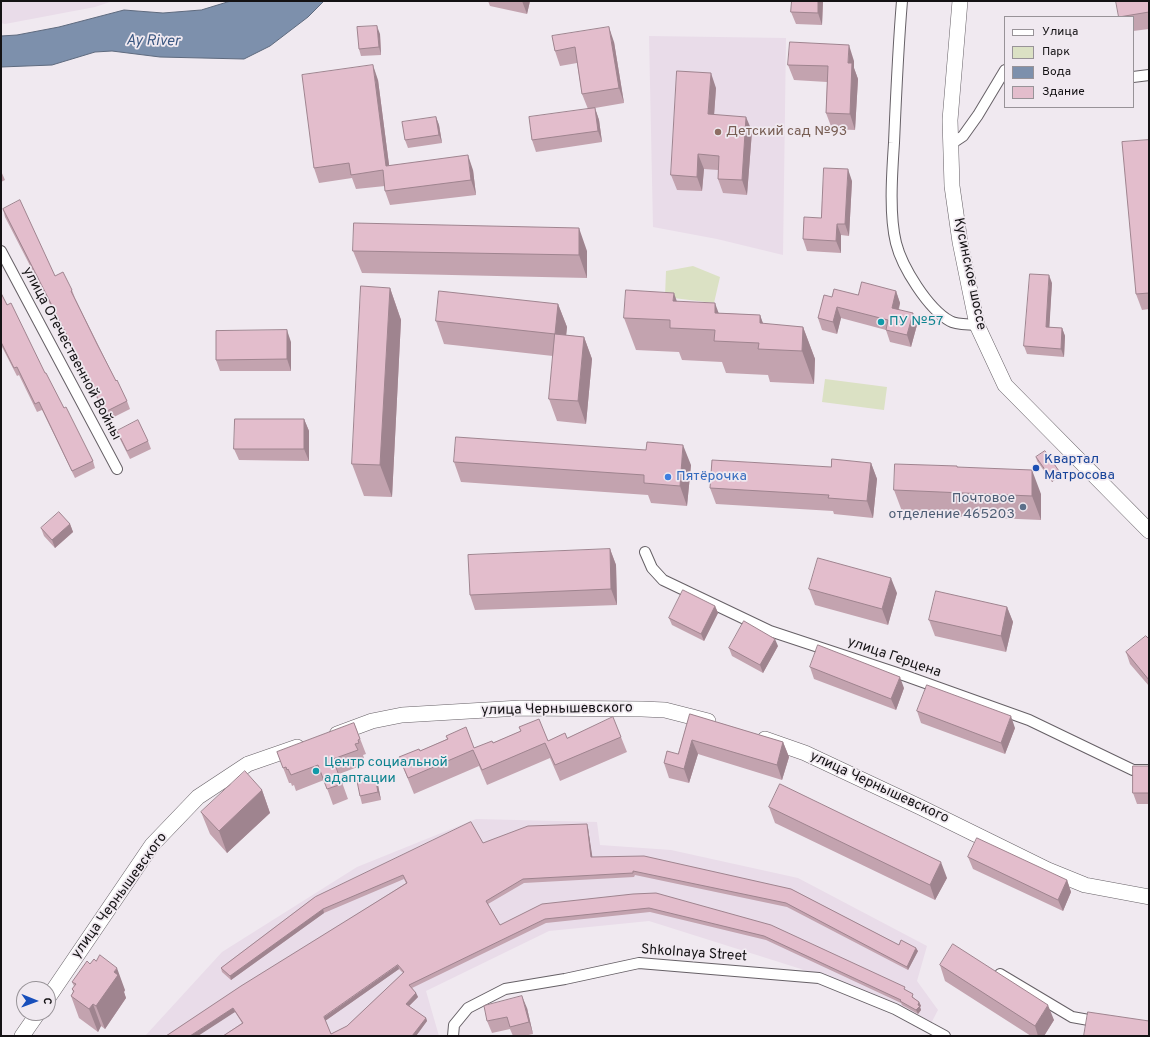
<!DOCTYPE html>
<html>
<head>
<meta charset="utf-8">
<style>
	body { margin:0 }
	#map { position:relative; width:1150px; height:1037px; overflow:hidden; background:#f0e9f0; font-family:Overpass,sans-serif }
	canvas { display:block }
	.frame { position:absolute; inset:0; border:2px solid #141214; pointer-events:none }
	.legend { position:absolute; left:1004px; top:16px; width:130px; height:92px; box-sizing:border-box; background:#f0e9f0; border:1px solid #989398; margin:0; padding:5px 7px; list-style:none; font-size:12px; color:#141214 }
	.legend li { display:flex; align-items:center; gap:8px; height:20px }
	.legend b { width:20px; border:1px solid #989398 }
	.north { position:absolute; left:16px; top:981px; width:40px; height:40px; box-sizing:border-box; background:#f0e9f0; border:1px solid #989398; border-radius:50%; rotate:91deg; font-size:11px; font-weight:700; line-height:16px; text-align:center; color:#141214 }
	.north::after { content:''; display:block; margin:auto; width:14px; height:18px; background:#184fbb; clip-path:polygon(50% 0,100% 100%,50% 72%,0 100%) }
</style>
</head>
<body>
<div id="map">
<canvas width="1150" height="1037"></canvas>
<div class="frame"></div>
<ul class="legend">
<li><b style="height:5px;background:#fff"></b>Улица</li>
<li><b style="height:11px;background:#dbe1c4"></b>Парк</li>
<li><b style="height:11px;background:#7d90ac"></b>Вода</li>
<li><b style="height:11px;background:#e3bdcc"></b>Здание</li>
</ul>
<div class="north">С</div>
</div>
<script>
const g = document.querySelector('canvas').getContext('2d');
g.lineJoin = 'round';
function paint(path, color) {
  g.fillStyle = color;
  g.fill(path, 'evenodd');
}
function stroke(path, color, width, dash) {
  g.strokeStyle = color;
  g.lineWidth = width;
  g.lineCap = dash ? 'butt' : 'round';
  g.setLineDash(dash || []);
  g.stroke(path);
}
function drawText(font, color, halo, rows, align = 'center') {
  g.font = font + ' Overpass,sans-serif';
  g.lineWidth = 3.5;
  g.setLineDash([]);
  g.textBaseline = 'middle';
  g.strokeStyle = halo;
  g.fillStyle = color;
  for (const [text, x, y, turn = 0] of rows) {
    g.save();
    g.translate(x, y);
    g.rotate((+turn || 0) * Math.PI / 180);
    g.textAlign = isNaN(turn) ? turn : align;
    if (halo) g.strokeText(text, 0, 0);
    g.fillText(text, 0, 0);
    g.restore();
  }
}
paint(new Path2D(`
	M1 1H113L95 7 5 24 1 23Z
	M649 36 786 38 783 255 717 239 653 227Z
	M476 819 597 822 600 845 671 850 798 878 927 946 917 981 938 1010 927 1031 801 969 649 921 549 931 426 991 439 1036H145L222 952 357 867Z`), '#e9dce9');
paint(new Path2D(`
	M693 266 720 277 714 303 665 297 666 271Z
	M825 379 887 387 884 410 822 402Z`), '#dbe1c4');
const water = new Path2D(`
	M231 1H324L308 17 270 46 244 59 160 57 112 51 95 52 52 65 1 67V36L17 35 59 27 124 10 163 13 201 10Z`);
paint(water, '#7d90ac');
stroke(water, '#5e6a7e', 1);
const street = new Path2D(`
	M902 1C898 48 896 96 894 143 892 173 889 215 896 243 902 267 928 309 950 321 956 325 969 324 977 325
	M1133 77 1149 75
	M951 144 963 136 978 115 1005 70
	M1 251 117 469
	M645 552 652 568 663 580 770 631 906 676 1029 720 1133 770H1149
	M1000 974 1072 1017 1100 1022
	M453 1036 454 1025 468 1008 505 989 565 979 639 963 819 978 895 1009 945 1036`);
const secondary = new Path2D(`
	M960 1 950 120 952 186 960 242 977 325 1005 385 1149 531
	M337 734 372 721 402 715 520 708 642 709 665 710 708 721
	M765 739 805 753 920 807 1048 870 1085 885 1149 897
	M48 998 152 845 198 797 248 764 297 747
	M22 1036 38 1013`);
stroke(street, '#666066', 12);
stroke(secondary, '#666066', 16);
stroke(street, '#fff', 10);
stroke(secondary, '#fff', 15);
paint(new Path2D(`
	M488 1H530L527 14 490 6Z
	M792 1H823L822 25 796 24 791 12Z
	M1149 1V29L1133 31V17H1119Z
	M380 34 381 55 361 56 359 49Z
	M552 36 614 42 624 103 595 108 599 120 602 142 536 152 532 140 588 109 582 94 577 63 560 66 555 51Z
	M854 61V68L858 79 855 130 832 129 826 113 827 82 794 80 788 65Z
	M378 80 389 165 473 170 476 195 390 205 385 191V186L356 189 352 178 319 183 314 168Z
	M716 88 714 115 752 131 747 195 723 193 718 179V170L704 169 702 191 677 190 671 175Z
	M436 117 439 125 442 143 408 148 405 140Z
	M1149 140V309L1142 310 1136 294Z
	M1 171 5 180 1 182Z
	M852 181 849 236 841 235V253L807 251 803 239Z
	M3 209 55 276 72 290 75 298 116 381 127 401 130 409 108 420 79 363 76 355 5 217Z
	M353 251H587V278L362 273Z
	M1052 283 1049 327 1062 328 1065 336 1064 357 1027 354 1024 346Z
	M390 288 401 320 392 497 364 496 352 464Z
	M896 291 900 303 899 309 917 325 911 347 890 342 886 330 841 318 837 334 822 330 818 318 832 297 858 295Z
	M1 293 93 461 95 468 75 478 42 410 37 412 19 375 17 376 1 345Z
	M676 301 719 313 760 315 763 324 803 327 815 359 814 384 770 382 768 375 726 373 722 362 682 360 679 352 636 350 624 318Z
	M558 304 567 327 566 335 584 337 592 359 586 424 557 421 549 399 553 356 444 344 436 321Z
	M291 342V371H220L216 360Z
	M304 419 309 431V461L239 460 234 449Z
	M117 431 148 441 151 449 130 459 120 439Z
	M1036 457 1061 475 1052 482 1037 461Z
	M454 462 691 465 687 506 651 503 648 495 461 482Z
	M871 463 877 479 873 518 834 514 833 511 716 504 710 488Z
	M957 467 1041 494V520L903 514 894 490Z
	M70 524 73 532 55 548 44 536 41 528Z
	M610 549 616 565 617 605 475 610 470 595Z
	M809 589 897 593 888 625 815 605Z
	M715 606 718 613 704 641 672 625 669 618Z
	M1007 607 1013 622 1006 652 935 636 929 620Z
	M1149 639V686L1130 664 1126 652Z
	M778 646 763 673 732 656 729 648Z
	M810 667 904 688 896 710 814 679Z
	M917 711 1015 728 1005 754 921 723Z
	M690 714 783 742 789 757 782 780 698 754 689 783 669 778 664 763 678 754Z
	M354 723 366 754 363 755 364 758 361 760 363 765 339 774 348 799 333 805 324 780 296 791 294 785 292 786 291 783H289L277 752Z
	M519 727 548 741 567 738 621 737 627 752 560 781 550 758 487 785 479 766 414 794 405 772 399 757 420 751 447 739 446 736 474 748 493 743 521 731Z
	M1149 766V804H1137L1133 793Z
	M375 777 378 785 381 800 362 804 360 796Z
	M262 790 270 813 227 853 210 834 201 812Z
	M769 807 947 878 935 900 775 823Z
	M588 828 592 857 791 889 899 945 918 951 908 970 787 907 635 875 634 877 524 883 488 904 500 925 656 893 907 991 914 998 919 1002 921 1006 920 1007 921 1010 918 1014 902 1005 901 1003 766 940 650 912 546 923 412 988 416 993 418 997 409 1006 426 1018 427 1021 416 1036H223L242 1023 235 1012 166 1036 406 883 404 879 324 913 231 980 222 972 221 968 315 897 483 843ZM399 969 403 973 347 1026 331 1034 325 1021Z
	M968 857 1067 880 1071 892 1063 911 973 869Z
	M940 965 1054 1020 1044 1036H1031L945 981Z
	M72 982 125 990 124 992 126 998 105 1029 101 1026 98 1032 79 1018 71 996 73 992 72 989 74 986Z
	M527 1008 533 1034 524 1036H513L510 1029 492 1033 487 1021Z`), '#c3a3af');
paint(new Path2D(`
	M522 1H530L527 14Z
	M818 1H823L822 25 818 13Z
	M377 26 380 34 381 55 379 47Z
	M609 27 614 42 624 103 619 88Z
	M849 45 854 61V68L858 79 855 130 850 114 848 63Z
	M373 65 378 80 391 180 386 166Z
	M711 73 716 88 713 129 708 114Z
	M595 108 599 120 602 142 598 131Z
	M436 117 439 125 442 143 439 135Z
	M746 117 752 131 747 195 742 180Z
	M698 154 704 169 702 191 697 177Z
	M468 155 473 170 476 195 471 180Z
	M848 169 852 181 849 236 845 224Z
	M837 224 841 235V253L836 241Z
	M579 228 587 251V278L579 255Z
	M1049 275 1052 283 1049 334 1046 327Z
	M390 288 401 320 392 497 380 465Z
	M896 291 900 303 896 319 892 308Z
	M674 293 685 325 673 301Z
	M715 303 727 336 715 313Z
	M558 304 567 327 564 357 555 334Z
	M837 307 841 318 837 334 833 322Z
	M913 313 917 325 911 347 907 335Z
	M760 315 772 348 760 323Z
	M803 327 815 359 814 384 802 351Z
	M1062 328 1065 336 1064 357 1061 349Z
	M287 330 291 342V371L287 359Z
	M584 337 592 359 586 424 578 401Z
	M304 419 309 431V461L304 449Z
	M683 445 691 465 687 506 680 486Z
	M871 463 877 479 873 518 867 501Z
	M1032 470 1041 494V520L1032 496Z
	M1059 471 1061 475 1052 482 1051 478Z
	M70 524 73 532 55 548 52 540Z
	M610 549 616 565 617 605 611 589Z
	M891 578 897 593 888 625 882 609Z
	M715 606 718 613 704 641 701 634Z
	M1007 607 1013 622 1006 652 1001 636Z
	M775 639 778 646 763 673 760 665Z
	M900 677 904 688 896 710 891 699Z
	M1011 716 1015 728 1005 754 1001 743Z
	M692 740 698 754 689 783 684 769Z
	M783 742 789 757 782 780 777 765Z
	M375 777 378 785 381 800 378 792Z
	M262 790 270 813 227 853 219 831Z
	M587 824 588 828 593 861 591 857Z
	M941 862 947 878 935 900 930 885Z
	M1067 880 1071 892 1063 911 1058 900Z
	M323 909 324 913 231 980 230 976Z
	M916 948 918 951 908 970 907 967Z
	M398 965 399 969 325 1021 324 1017Z
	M117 968 125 990 124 992 126 998 105 1029 96 1006 114 972Z
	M416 993 418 997 407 1008 406 1004Z
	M522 996 527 1008 533 1034 529 1022Z
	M919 1002 921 1006 920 1007 921 1010 918 1014 916 1010Z
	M93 1004 101 1026 98 1032 89 1009Z
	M1048 1005 1054 1020 1044 1036H1038L1035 1026Z
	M233 1008 235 1012 198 1036H190Z
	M426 1018 427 1021 416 1036H412Z`), '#9f848f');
const building = new Path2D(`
	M792 1H818V13L791 12Z
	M1116 1H1149V12L1119 17Z
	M377 26 379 47 359 49 357 27Z
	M609 27 619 88 582 94 575 47 555 51 552 36Z
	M790 42 849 45 848 63H852L850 114 826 113 828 66 788 65Z
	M373 65 386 166 468 155 471 180 385 191 383 170 351 175 349 163 314 168 302 75Z
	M677 71 711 73 708 114 746 117 742 180 718 179 719 156 698 154 697 177 671 175Z
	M595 108 598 131 532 140 529 117Z
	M436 117 439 135 405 140 402 122Z
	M1149 140V293L1136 294 1122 142Z
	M824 168 848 169 845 224H837L836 241 803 239 804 217 821 218Z
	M20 200 55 276 63 272 72 290 71 291 97 344 116 381 117 380 127 401 105 412 76 355H77L3 209Z
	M354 223 579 228V255L353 251Z
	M1030 274 1049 275 1046 327 1062 328 1061 349 1024 346Z
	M862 282 896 291 892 308 913 313 907 335 886 330 888 320 837 307 833 322 818 318 824 295 832 297 834 289 858 295Z
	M361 286 390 288 380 465 352 464Z
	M626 290 674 293 673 301 715 303V313L760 315V323L803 327 802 351 758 349 759 343 714 341 715 330 670 328V320L624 318Z
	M439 291 558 304 555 334 436 321Z
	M1 293 7 305 11 303 45 373H46L64 408 66 407 93 461 72 471 39 402 35 404 17 367 14 368 1 342Z
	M287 330V359L216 360V331Z
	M555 334 584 337 578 401 549 399Z
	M235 419H304V449H234Z
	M138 420 148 441 127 451 117 431Z
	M456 437 646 450 647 442 683 445 680 486 644 483V475L454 462Z
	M1045 451 1059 471 1051 478 1036 457Z
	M832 459 871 463 867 501 828 498 829 495 710 488 712 460 831 467Z
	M895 464 957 466V467L1032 470V496L894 490Z
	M59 512 70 524 52 540 41 528Z
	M610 549 611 589 470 595 468 555Z
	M818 558 891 578 882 609 809 589Z
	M683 590 715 606 701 634 669 618Z
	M936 591 1007 607 1001 636 929 620Z
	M744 621 775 639 760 665 729 648Z
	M1146 636 1149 639V680L1126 652Z
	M818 645 900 677 891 699 810 667Z
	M927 685 1011 716 1001 743 917 711Z
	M690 714 783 742 777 765 692 740 684 769 664 763 667 751 678 754Z
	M613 717 621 737 555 765 545 743 482 770 473 750 408 778 399 757 419 749 420 751 448 739 446 736 466 727 474 748 492 741 493 743 521 731 519 727 539 719 548 741 565 733 567 738Z
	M354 723 360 739 358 740 359 743 355 744 358 750 333 759 342 784 327 789 318 765 291 775 288 769 287 770 286 767 283 768 277 752Z
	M1133 766H1149V793H1133Z
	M245 771 262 790 219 831 201 812Z
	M375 777 378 792 360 796 357 781Z
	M780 784 941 862 930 885 769 807Z
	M471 822 483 843 528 826 587 824 591 857 644 856 791 889 899 945 901 940 916 948 907 967 786 903 633 871V873L523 879 486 901 500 925 542 904 633 894 656 893 771 925 905 987 904 989 913 994 912 997 919 1002 918 1005 920 1006 916 1010 900 1001 901 1000 764 936 649 908 545 919 409 985 416 993 406 1004 426 1018 412 1036H223L243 1023 233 1008 190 1036H166L241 986 407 883 403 875 323 909 230 976 221 968 315 897ZM398 965 404 972 347 1026 331 1034 324 1017Z
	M977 838 1067 880 1058 900 968 857Z
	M953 944 1048 1005 1035 1026 940 965Z
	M100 955 117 968 114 972 118 975 96 1006 93 1004 89 1009 71 996 74 991 72 989 76 984 72 982 87 961 90 964 94 959 96 961Z
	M522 996 529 1022 510 1027 507 1017 487 1021 484 1006Z
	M1088 1012 1149 1021V1036H1084Z`);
paint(building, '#e3bdcc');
stroke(building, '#9f848f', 1);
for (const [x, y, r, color] of [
	[718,132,4,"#8d6e63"],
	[881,322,4,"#0f9aa8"],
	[1036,468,4,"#1a4fb4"],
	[668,477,4,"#3f7fe0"],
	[1023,507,4,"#5c6f8a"],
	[316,771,4,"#0f9aa8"]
]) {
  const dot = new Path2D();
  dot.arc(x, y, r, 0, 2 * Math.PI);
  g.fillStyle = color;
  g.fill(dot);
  stroke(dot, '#f0e9f0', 1.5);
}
drawText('14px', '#785e54', '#f0e9f0', [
	["Детский сад №93",726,132]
], 'left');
drawText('14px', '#141214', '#f0e9f0', [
	["Кусинское шоссе",969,274,78],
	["улица Отечественной Войны",71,354,62],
	["улица Герцена",894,658,19],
	["улица Чернышевского",557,710,-1],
	["улица Чернышевского",879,788,25],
	["улица Чернышевского",120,896,-54],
	["Shkolnaya Street",694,954,4]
]);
drawText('14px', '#0d838f', '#f0e9f0', [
	["ПУ №57",889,322],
	["Центр социальной",324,763],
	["адаптации",324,779]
], 'left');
drawText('14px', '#164399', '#f0e9f0', [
	["Квартал",1044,460],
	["Матросова",1044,476]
], 'left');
drawText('14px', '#366cbe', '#f0e9f0', [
	["Пятёрочка",676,477]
], 'left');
drawText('14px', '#4e5e75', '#f0e9f0', [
	["Почтовое",1015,499],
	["отделение 465203",1015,515]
], 'right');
drawText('italic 15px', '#3b5882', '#f0e9f0', [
	["Ay River",153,42,1]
]);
</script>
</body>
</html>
